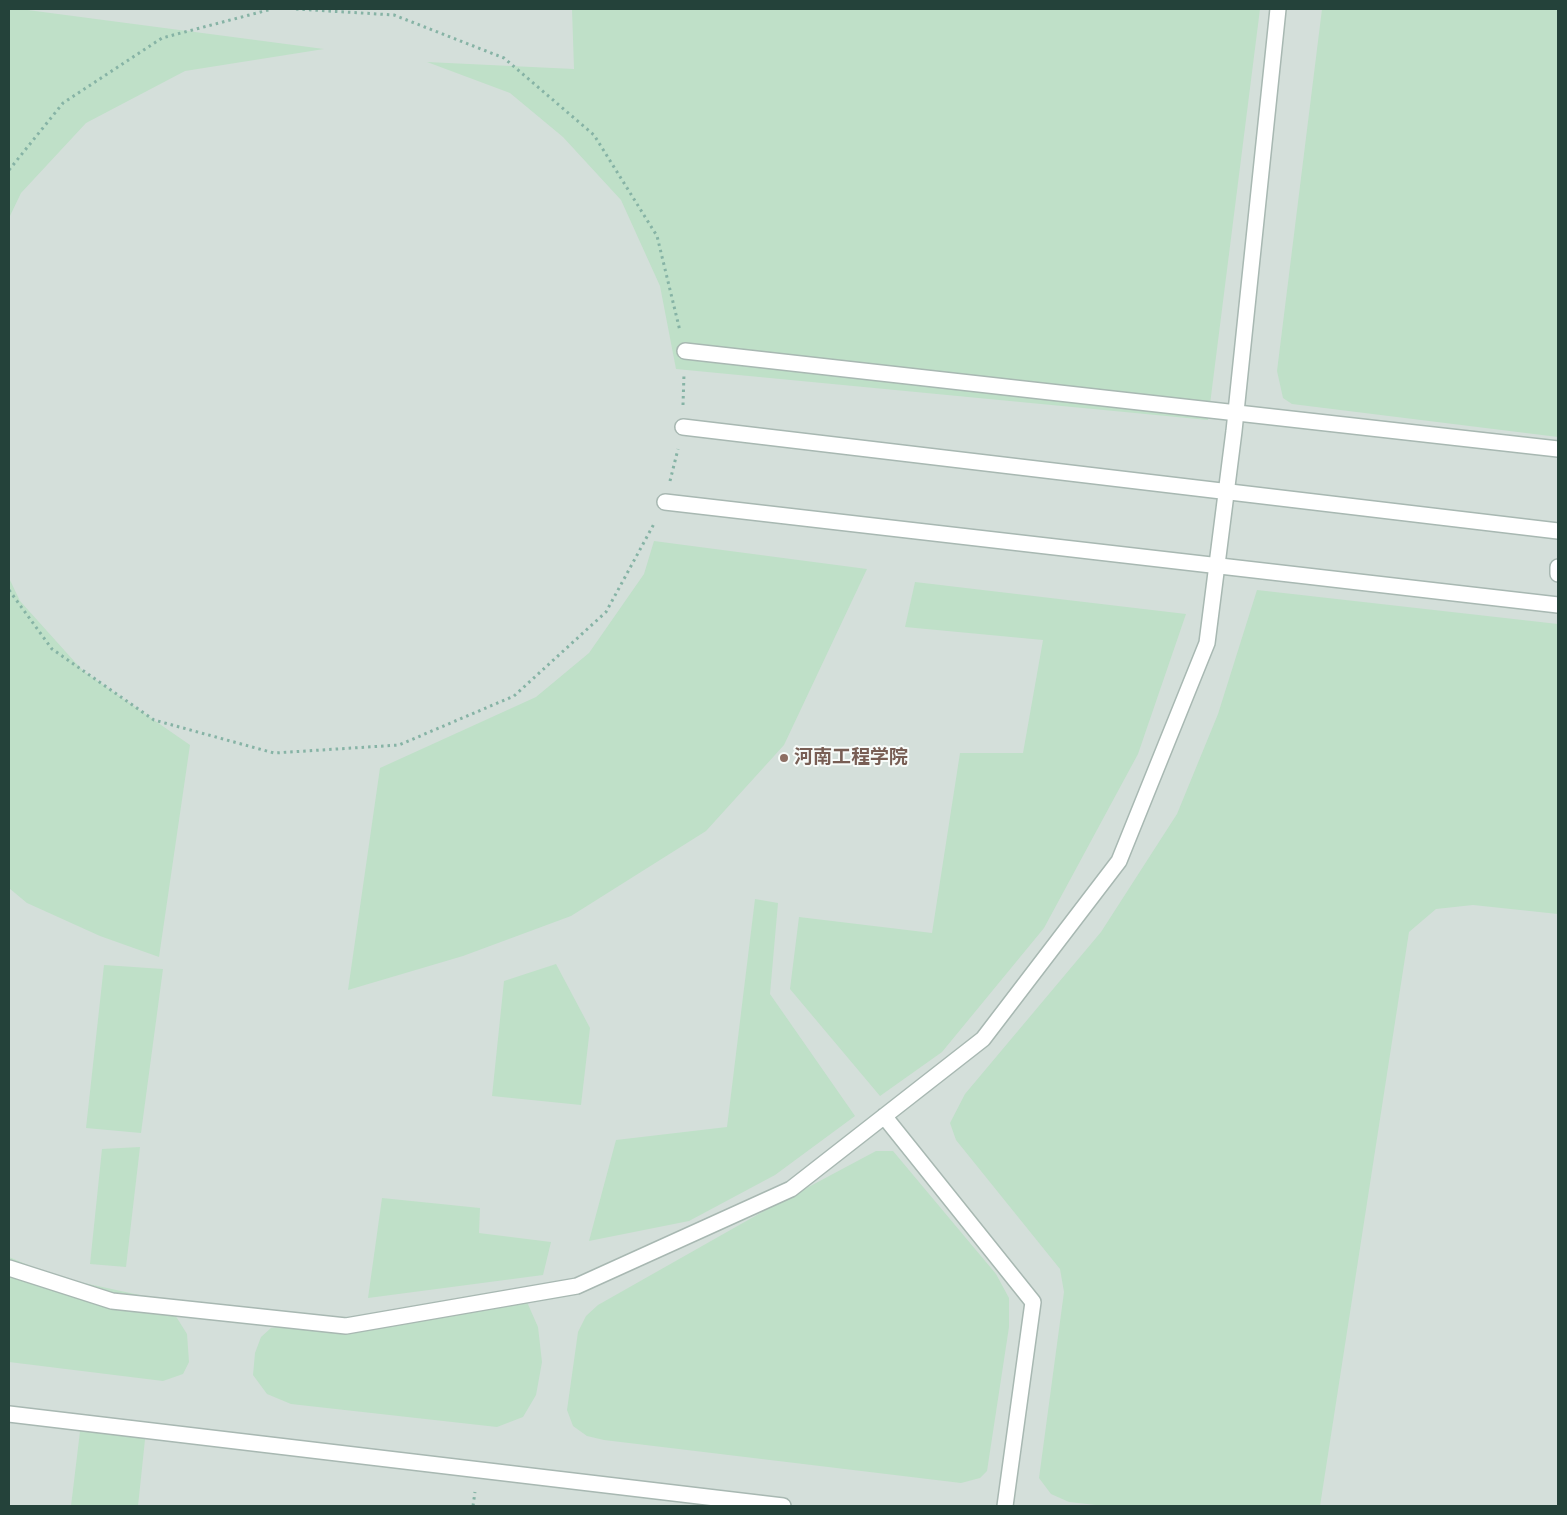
<!DOCTYPE html>
<html>
<head>
<meta charset="utf-8">
<style>
	body { margin:0 }
	#map { position:relative; width:1567px; height:1515px; overflow:hidden; background:#e6efeb; font-family:Karla,sans-serif }
	canvas { display:block }
	.frame { position:absolute; inset:0; border:10px solid #24423a; pointer-events:none }
</style>
</head>
<body>
<div id="map">
<canvas width="1567" height="1515"></canvas>
<div class="frame"></div>
</div>
<script>
const g = document.querySelector('canvas').getContext('2d');
g.lineJoin = 'round';
function paint(path, color) {
  g.fillStyle = color;
  g.fill(path, 'evenodd');
}
function stroke(path, color, width, dash) {
  g.strokeStyle = color;
  g.lineWidth = width;
  g.lineCap = dash ? 'butt' : 'round';
  g.setLineDash(dash || []);
  g.stroke(path);
}
function drawText(font, color, halo, rows, align = 'center') {
  g.font = font + ' Karla,"Noto Sans SC",sans-serif';
  g.lineWidth = 4;
  g.setLineDash([]);
  g.textBaseline = 'middle';
  g.strokeStyle = halo;
  g.fillStyle = color;
  for (const [text, x, y, turn = 0] of rows) {
    g.save();
    g.translate(x, y);
    g.rotate((+turn || 0) * Math.PI / 180);
    g.textAlign = isNaN(turn) ? turn : align;
    if (halo) g.strokeText(text, 0, 0);
    g.fillText(text, 0, 0);
    g.restore();
  }
}
paint(new Path2D(`
	M9 9H1558V1506H9Z`), '#d4dfda');
paint(new Path2D(`
	M9 9H20L324 49 185 71 86 123 21 193 9 218Z
	M572 9H1260L1208 420 676 369 660 286 621 200 563 137 510 93 427 62 574 69Z
	M1322 9H1558V437L1292 404 1283 398 1277 371Z
	M654 541 867 569 784 745 706 831 571 916 463 956 348 990 380 768 536 697 589 653 644 574Z
	M9 578 20 601 83 671 190 745 159 957 100 936 27 903 9 888Z
	M915 582 1186 614 1138 754 1044 928 942 1052 880 1096 790 989 799 917 932 933 960 753H1023L1043 640 905 627Z
	M1257 590 1558 624V914L1473 905 1436 909 1409 932 1320 1506H1105L1069 1502 1051 1494 1039 1478 1064 1292 1060 1269 956 1140 950 1123 965 1094 1101 932 1177 814 1218 714Z
	M755 899 778 903 770 994 855 1116 775 1175 689 1221 589 1241 616 1140 727 1127Z
	M556 964 590 1028 581 1105 492 1096 504 981Z
	M104 965 163 969 141 1133 86 1128Z
	M140 1147 126 1267 90 1264 102 1149Z
	M876 1151H893L996 1274 1009 1298V1327L987 1471 980 1478 961 1483 604 1440 587 1436 573 1426 567 1410 578 1332 586 1316 598 1305 771 1207Z
	M382 1198 480 1208 479 1233 551 1242 543 1275 368 1298Z
	M9 1257 56 1277 144 1296 172 1310 187 1334 189 1362 183 1374 163 1381 9 1362Z
	M527 1302 538 1327 542 1362 536 1395 523 1417 497 1427 291 1404 267 1394 253 1375 255 1353 261 1337 271 1328Z
	M81 1423 146 1430 138 1506H71Z`), '#bfe0c8');
const lane = new Path2D(`
	M685 351 1558 449
	M683 427 1558 531
	M665 502 1558 605
	M1558 567V574`);
const street = new Path2D(`
	M884 1116 1033 1302 1005 1506
	M9 1268 112 1301 346 1326 577 1286 791 1189 983 1039 1119 861 1207 643 1234 431 1278 9
	M9 1414 783 1506`);
stroke(lane, '#a8b8b2', 18);
stroke(street, '#a8b8b2', 18);
stroke(new Path2D(`
	M296 9 394 15 504 58 594 135 657 236 680 331
	M9 170 63 103 162 38 272 9
	M683 405 684 374
	M670 481 678 449
	M9 590 52 649 154 720 274 753 399 745 514 696 606 612 655 522
	M473 1506 475 1492`), '#86b3a5', 3, [2.5, 4]);
stroke(lane, '#fff', 15);
stroke(street, '#fff', 15);
for (const [x, y, r, color] of [
	[784,758,5,"#8d6e63"]
]) {
  const dot = new Path2D();
  dot.arc(x, y, r, 0, 2 * Math.PI);
  g.fillStyle = color;
  g.fill(dot);
  stroke(dot, '#f7fbf9', 2);
}
drawText('bold 19px', '#785e54', '#f7fbf9', [
	["河南工程学院",794,758]
], 'left');
</script>
</body>
</html>
